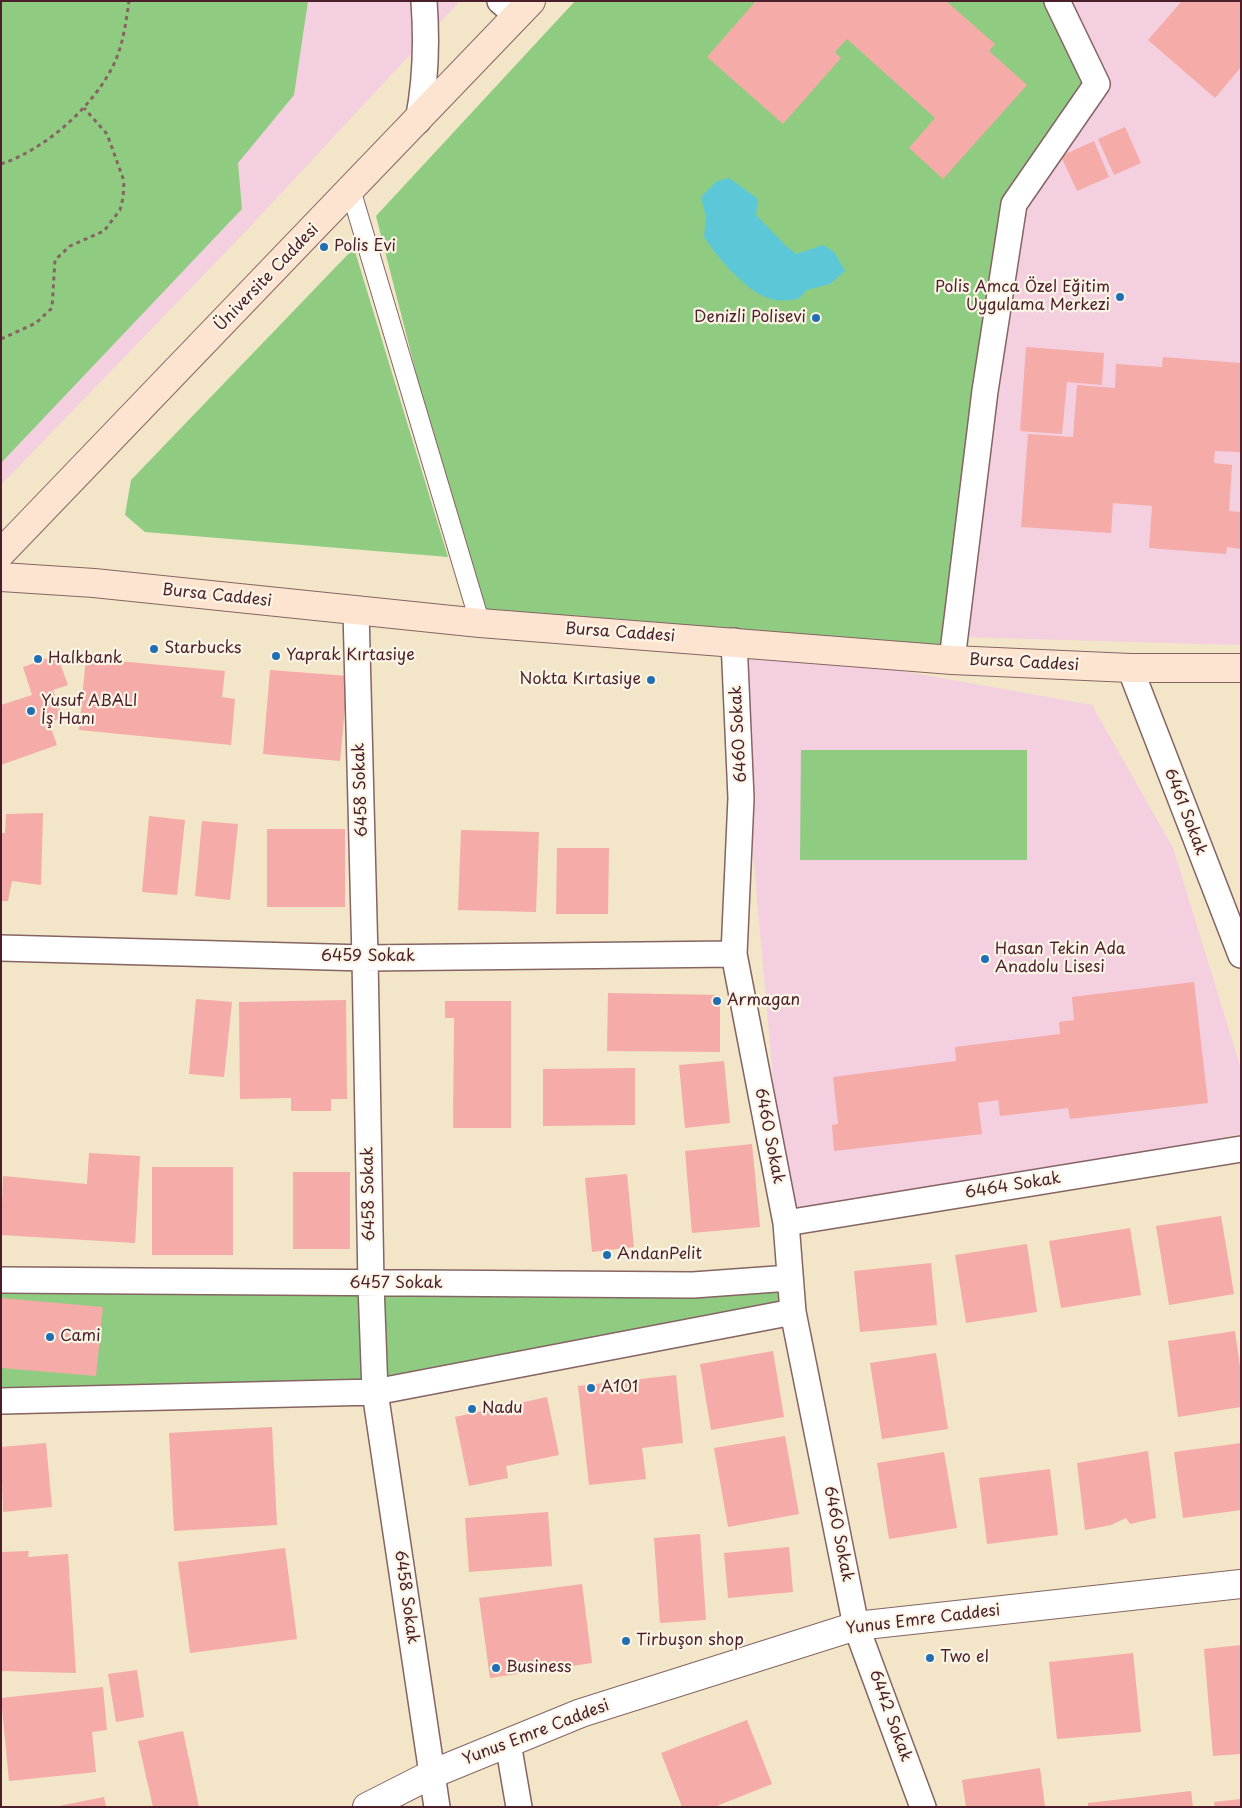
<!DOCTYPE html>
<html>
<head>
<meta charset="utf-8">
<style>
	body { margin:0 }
	#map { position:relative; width:1242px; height:1808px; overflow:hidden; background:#f2e5c8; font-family:"Playpen Sans",sans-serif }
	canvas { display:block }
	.frame { position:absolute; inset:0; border:2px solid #4a1f2b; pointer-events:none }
</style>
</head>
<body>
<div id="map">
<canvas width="1242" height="1808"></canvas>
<div class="frame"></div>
</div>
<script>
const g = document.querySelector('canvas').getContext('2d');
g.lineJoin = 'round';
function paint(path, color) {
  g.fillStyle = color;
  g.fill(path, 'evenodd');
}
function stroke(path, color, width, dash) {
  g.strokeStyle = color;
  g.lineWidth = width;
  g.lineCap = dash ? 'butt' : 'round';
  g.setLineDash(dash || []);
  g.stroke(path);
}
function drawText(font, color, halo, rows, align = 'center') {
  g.font = font + ' "Playpen Sans",sans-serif';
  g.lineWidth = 4.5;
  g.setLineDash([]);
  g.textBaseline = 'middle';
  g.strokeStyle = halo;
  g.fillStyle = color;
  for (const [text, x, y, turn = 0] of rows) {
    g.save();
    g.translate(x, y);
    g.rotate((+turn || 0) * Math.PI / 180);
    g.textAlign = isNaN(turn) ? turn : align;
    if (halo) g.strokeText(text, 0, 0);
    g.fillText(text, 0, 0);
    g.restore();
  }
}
paint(new Path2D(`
	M1 1H460L245 232 1 485Z
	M1058 1H1241V645L963 637 985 391Z
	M734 641 1092 705 1173 848 1241 1069V1134L786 1223Z`), '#f3cfe0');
paint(new Path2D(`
	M1 1H308L294 95 238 163 242 209 1 463Z
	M575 1H1055L1097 84 1014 204 952 660 480 623 376 216Z
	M354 248 448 557 145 532 125 515 131 480Z
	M801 750H1027V860H800Z
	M790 1278 793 1312 375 1392 1 1401V1280Z`), '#8fcc82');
paint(new Path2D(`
	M729 178 758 199 756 215 786 246 796 254 823 245 834 252 845 271 830 284 807 290 798 299C791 300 782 301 775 300 748 295 718 258 704 237L706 217 701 197 717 181Z`), '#5cc7d6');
paint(new Path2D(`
	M756 1H946L995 44 989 51 1027 85 943 179 909 148 935 118 847 39 835 52 841 58 783 124 707 57Z
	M1182 1H1241V67L1215 98 1148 40Z
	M1125 127 1141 163 1114 175 1098 139Z
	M1094 141 1109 177 1077 191 1061 156Z
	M1026 347 1104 353 1102 385 1067 382 1062 434 1020 431Z
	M1163 357 1241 363V452L1215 451 1214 463 1232 465 1229 511 1241 512V549L1227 547 1226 554 1149 548 1152 506 1113 503 1111 533 1021 527 1028 434 1073 437 1077 385 1115 388 1116 364 1162 367Z
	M57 655 68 685 53 690 63 717 49 723 57 745 1 765V705L32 695 23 667Z
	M86 658 225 671 222 697 235 699 231 745 79 730Z
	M270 670 348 676 340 761 263 754Z
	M43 813 41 885 12 881 8 901H1V833H5L6 814Z
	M149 816 185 820 177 895 142 892Z
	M202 821 238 824 230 900 195 896Z
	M267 829H345V907H267Z
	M461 830 539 832 536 912 458 910Z
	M557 848H609L608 914H556Z
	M1194 982 1208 1103 1070 1119 1068 1108 1000 1116 998 1100 978 1103 982 1134 834 1151 832 1125 838 1124 833 1077 956 1061 955 1047 1060 1034 1059 1022 1074 1020 1072 997Z
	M608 993 720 995V1052L607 1051Z
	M196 999 232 1002 224 1077 189 1074Z
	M346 1000 347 1099H331V1111H291V1098L240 1099 239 1002Z
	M445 1001H511V1128H453L454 1018H445Z
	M724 1061 730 1123 685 1128 679 1065Z
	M635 1068V1125L543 1126V1069Z
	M752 1144 760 1227 692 1233 685 1151Z
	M89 1153 140 1156 135 1243 1 1235 3 1176 87 1184Z
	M152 1167H233V1255H152Z
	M293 1172H350V1249H293Z
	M627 1174 634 1247 592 1252 585 1178Z
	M1221 1216 1234 1294 1169 1305 1156 1226Z
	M1130 1228 1141 1295 1061 1308 1049 1241Z
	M1027 1244 1037 1312 966 1323 955 1255Z
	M931 1263 937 1325 860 1332 854 1271Z
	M1 1298 103 1307 96 1376 1 1368Z
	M1235 1331 1241 1374V1407L1178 1417 1168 1341Z
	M773 1351 784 1417 711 1430 700 1364Z
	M936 1353 948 1429 882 1439 870 1363Z
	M676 1375 683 1443 642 1448 646 1479 589 1485 578 1386Z
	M547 1397 559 1455 506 1466 508 1478 469 1486 455 1417Z
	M272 1427 277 1525 174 1531 169 1433Z
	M785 1436 799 1514 728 1527 714 1448Z
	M46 1443 52 1507 3 1512 1 1447Z
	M1241 1443V1510L1183 1518 1174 1452Z
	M1148 1451 1156 1518 1130 1524 1126 1518 1111 1525 1085 1530 1077 1463Z
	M944 1452 957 1528 889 1539 877 1463Z
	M1050 1469 1058 1535 987 1544 979 1478Z
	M548 1512 552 1566 469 1572 465 1518Z
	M700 1534 706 1620 660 1623 654 1538Z
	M789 1547 793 1592 728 1598 724 1553Z
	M285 1548 297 1639 190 1653 178 1562Z
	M29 1551 28 1557 68 1554 76 1673 1 1671V1552Z
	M582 1584 592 1663 490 1678 479 1598Z
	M1241 1645V1754L1213 1756 1204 1649Z
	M1133 1653 1141 1732 1057 1739 1049 1662Z
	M137 1670 144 1717 116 1722 108 1674Z
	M103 1687 107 1730 92 1732 96 1772 9 1781 1 1698Z
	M747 1720 772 1784 714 1807H682L661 1753Z
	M183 1731 199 1807H153L138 1741Z
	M1040 1768 1045 1807H966L962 1780Z
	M1191 1791 1193 1807H1088V1803Z
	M104 1797 106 1807H59V1806Z
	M1241 1799V1807H1215L1214 1802Z`), '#f5aba7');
const pedestrian = new Path2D(`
	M351 191 480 623`);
const minor = new Path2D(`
	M500 1 517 16
	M418 121C426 81 427 42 424 1
	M356 611 365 958 371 1284 375 1392 437 1807
	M734 641 741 798 734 954 786 1223 793 1312 856 1626 923 1807
	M952 660 985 391 1014 204 1097 84 1057 1
	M1130 668 1241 955
	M1 948 365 958 734 954
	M786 1223 1241 1149
	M1 1280 693 1285 790 1278
	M1 1401 375 1392 793 1312
	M508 1743 519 1807`);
const tertiary = new Path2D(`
	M367 1807 432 1774 581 1713 856 1626 1241 1584`);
const secondary = new Path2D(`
	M1 553 531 1
	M1 577 94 583 480 623 952 660 1130 668H1241`);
stroke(pedestrian, '#856462', 21);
stroke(minor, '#856462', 28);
stroke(tertiary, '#856462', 30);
stroke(secondary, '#856462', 30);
stroke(new Path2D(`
	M1 164C46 149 93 107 114 64 123 45 126 22 129 1
	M1 339 36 323 52 308 55 260 70 246 104 231 120 210 123 198 124 181 107 134 84 108`), '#856462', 3, [4, 4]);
stroke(pedestrian, '#fff', 19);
stroke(minor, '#fff', 25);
stroke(tertiary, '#fff', 28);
stroke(secondary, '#fde4d1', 28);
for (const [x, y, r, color] of [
	[324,247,5,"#1f6fb2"],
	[1120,297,5,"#1f6fb2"],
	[816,318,5,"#1f6fb2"],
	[154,649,5,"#1f6fb2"],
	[276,656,5,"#1f6fb2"],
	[38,659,5,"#1f6fb2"],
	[651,680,5,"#1f6fb2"],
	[31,711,5,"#1f6fb2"],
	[985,959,5,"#1f6fb2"],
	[717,1001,5,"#1f6fb2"],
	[607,1255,5,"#1f6fb2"],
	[50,1337,5,"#1f6fb2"],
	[591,1388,5,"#1f6fb2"],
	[472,1409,5,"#1f6fb2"],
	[626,1641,5,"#1f6fb2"],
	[930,1658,5,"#1f6fb2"],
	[496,1668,5,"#1f6fb2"]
]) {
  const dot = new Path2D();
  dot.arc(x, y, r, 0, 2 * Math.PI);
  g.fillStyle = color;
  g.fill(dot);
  stroke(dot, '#fcf5e5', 2);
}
drawText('16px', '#4a1f2b', '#fcf5e5', [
	["Polis Evi",334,247],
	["Polis Amca Özel Eğitim",1110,288,"right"],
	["Uygulama Merkezi",1110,306,"right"],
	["Denizli Polisevi",806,318,"right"],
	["Starbucks",164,649],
	["Yaprak Kırtasiye",286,656],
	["Halkbank",48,659],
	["Nokta Kırtasiye",641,680,"right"],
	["Yusuf ABALI",41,702],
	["İş Hanı",41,720],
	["Hasan Tekin Ada",995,950],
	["Anadolu Lisesi",995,968],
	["Armagan",727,1001],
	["AndanPelit",617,1255],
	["Cami",60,1337],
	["A101",601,1388],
	["Nadu",482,1409],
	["Tirbuşon shop",636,1641],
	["Two el",940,1658],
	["Business",506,1668]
], 'left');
drawText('16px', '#4a1f2b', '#fcf5e5', [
	["Üniversite Caddesi",267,278,-46],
	["Bursa Caddesi",217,596,6],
	["Bursa Caddesi",620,633,4],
	["Bursa Caddesi",1024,663,3],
	["6460 Sokak",739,734,-93],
	["6458 Sokak",361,790,-92],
	["6461 Sokak",1185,812,69],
	["6459 Sokak",368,957],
	["6460 Sokak",769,1136,79],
	["6464 Sokak",1013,1186,-9],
	["6458 Sokak",369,1194,-91],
	["6457 Sokak",396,1284],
	["6460 Sokak",838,1534,79],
	["6458 Sokak",406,1597,82],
	["Yunus Emre Caddesi",923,1620,-7],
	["6442 Sokak",890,1716,70],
	["Yunus Emre Caddesi",536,1733,-21]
]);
</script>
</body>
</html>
